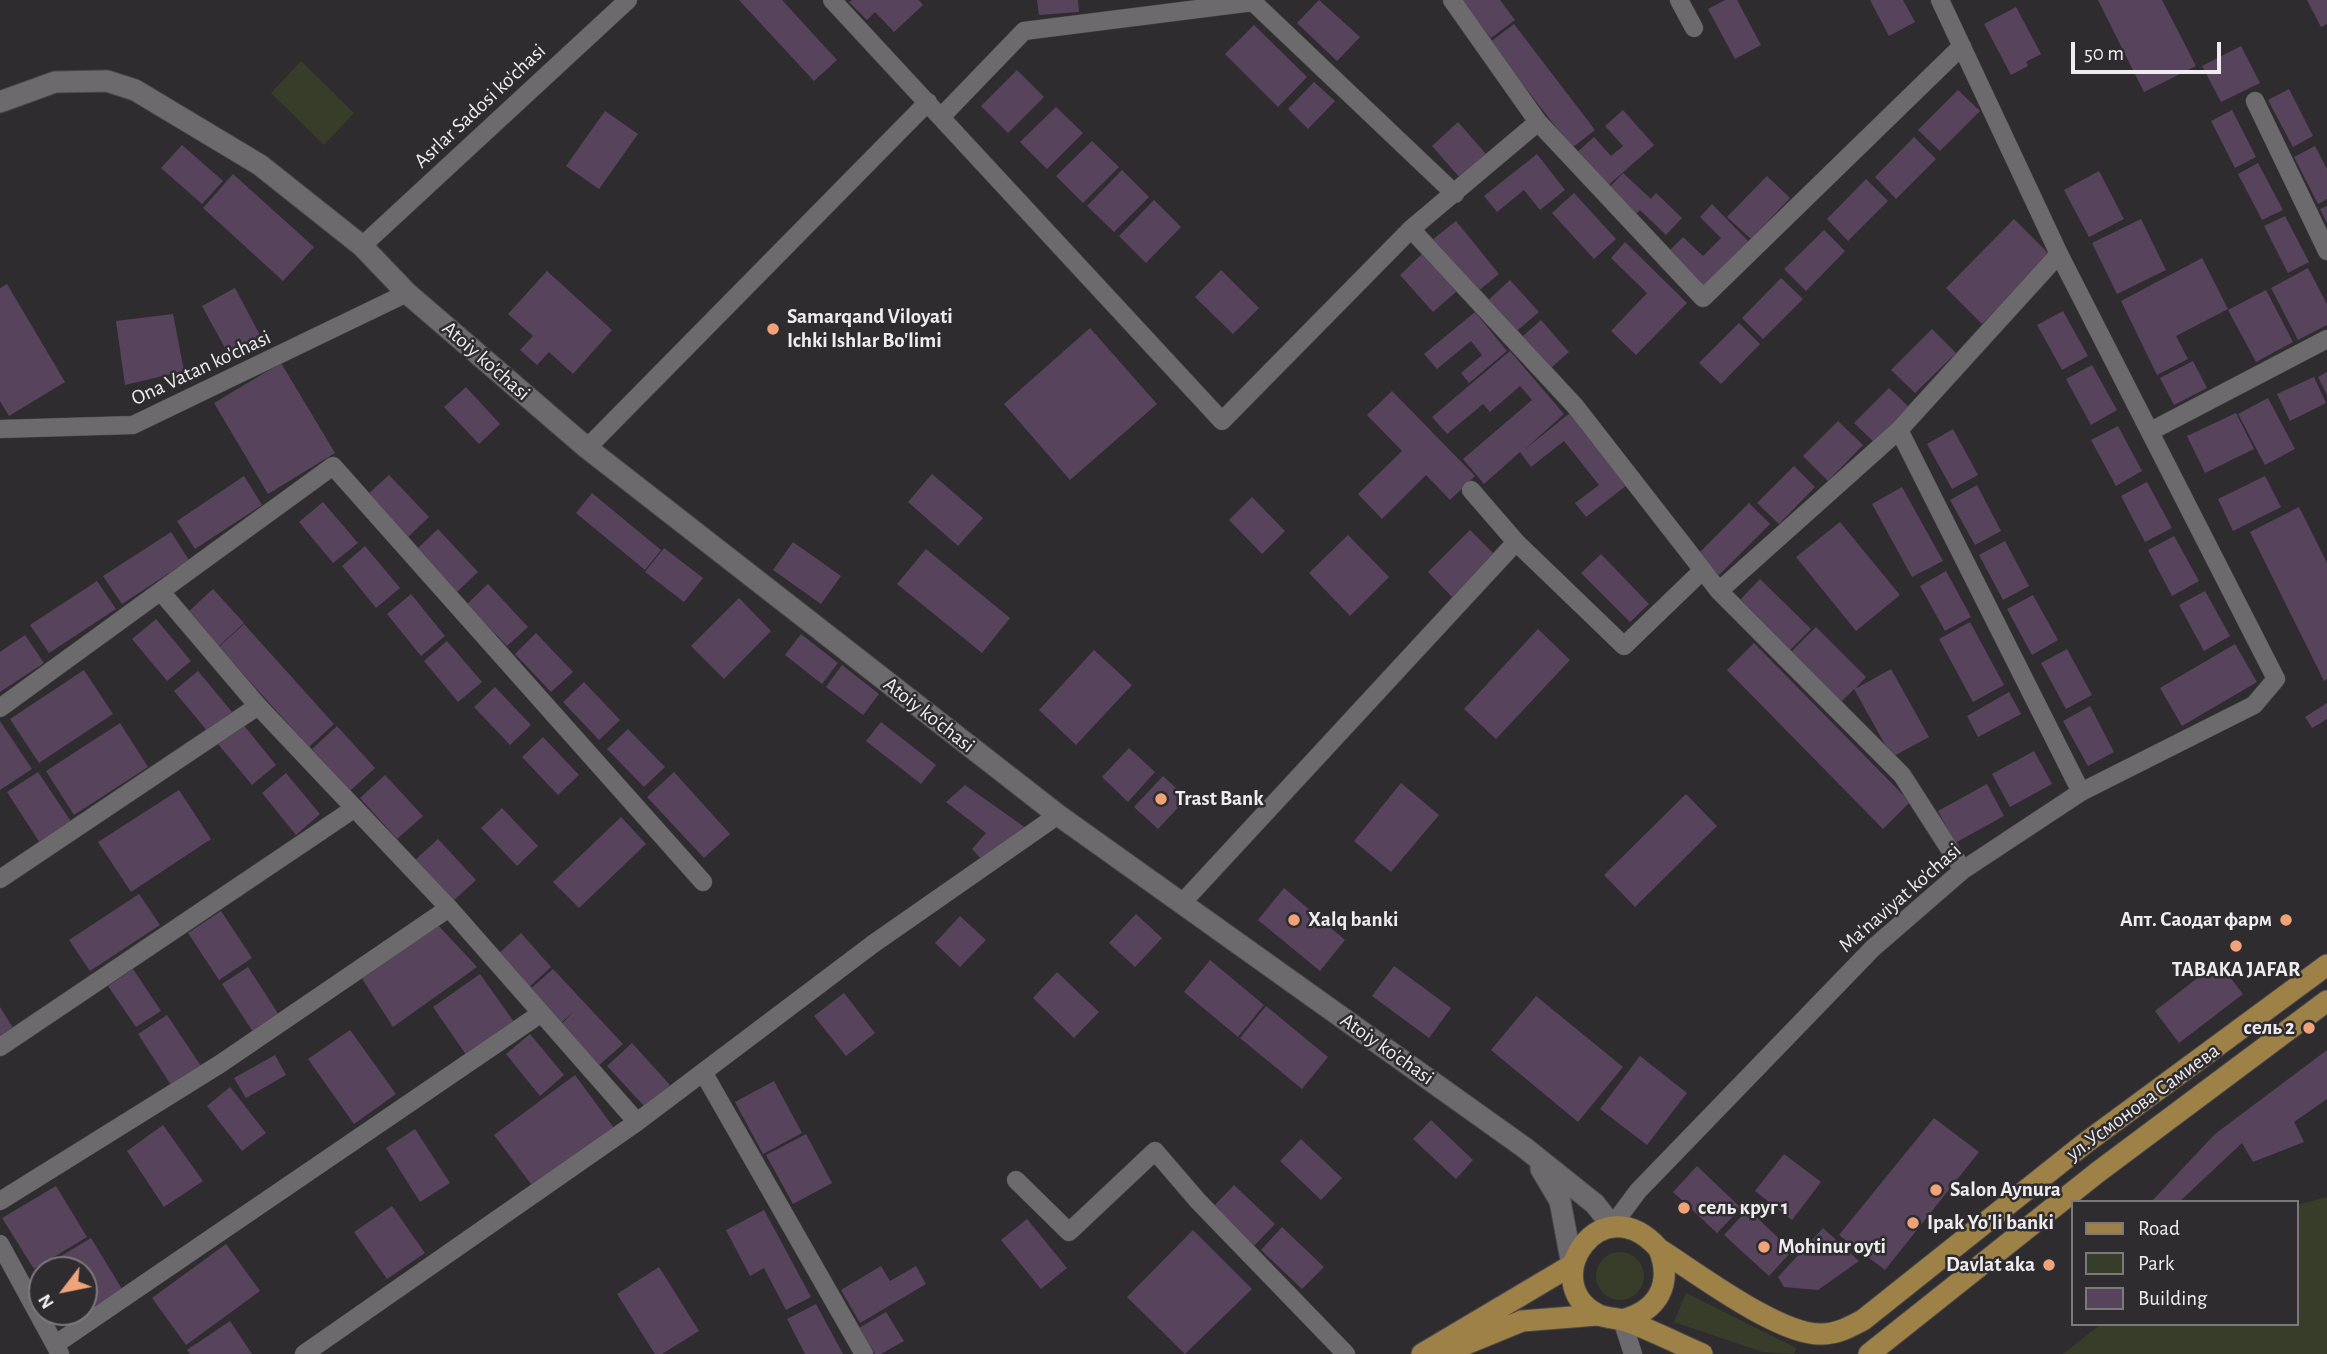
<!DOCTYPE html>
<html>
<head>
<meta charset="utf-8">
<style>
	body { margin:0 }
	#map { position:relative; width:2327px; height:1354px; overflow:hidden; background:#2e2c2f; font-family:"Alegreya Sans",sans-serif }
	canvas { display:block }
	.legend { position:absolute; left:2071px; top:1200px; width:228px; height:126px; box-sizing:border-box; background:#2e2c2f; border:2px solid #7b797b; margin:0; padding:9px 12px; list-style:none; font-size:21px; color:#eeecee }
	.legend li { display:flex; align-items:center; gap:14px; height:35px }
	.legend b { width:35px; border:2px solid #7b797b }
	.north { position:absolute; left:28px; top:1256px; width:70px; height:70px; box-sizing:border-box; background:#2e2c2f; border:2px solid #7b797b; border-radius:50%; rotate:238deg; font-size:19px; font-weight:700; line-height:28px; text-align:center; color:#eeecee }
	.north::after { content:''; display:block; margin:auto; width:24px; height:32px; background:#f0a378; clip-path:polygon(50% 0,100% 100%,50% 72%,0 100%) }
	.scale { position:absolute; left:2071px; top:42px; width:150px; height:32px; box-sizing:border-box; border:4px solid #eeecee; border-top:0; padding-left:9px; font-size:21px; line-height:24px; white-space:nowrap; color:#eeecee; -webkit-text-stroke:5px #2e2c2f; paint-order:stroke }
</style>
</head>
<body>
<div id="map">
<canvas width="2327" height="1354"></canvas>
<ul class="legend">
<li><b style="height:9px;background:#9d8146"></b>Road</li>
<li><b style="height:19px;background:#383d29"></b>Park</li>
<li><b style="height:19px;background:#58435c"></b>Building</li>
</ul>
<div class="north">N</div>
<div class="scale">50 m</div>
</div>
<script>
const g = document.querySelector('canvas').getContext('2d');
g.lineJoin = 'round';
function paint(path, color) {
  g.fillStyle = color;
  g.fill(path, 'evenodd');
}
function stroke(path, color, width, dash) {
  g.strokeStyle = color;
  g.lineWidth = width;
  g.lineCap = dash ? 'butt' : 'round';
  g.setLineDash(dash || []);
  g.stroke(path);
}
function drawText(font, color, halo, rows, align = 'center') {
  g.font = font + ' "Alegreya Sans",sans-serif';
  g.lineWidth = 5;
  g.setLineDash([]);
  g.textBaseline = 'middle';
  g.strokeStyle = halo;
  g.fillStyle = color;
  for (const [text, x, y, turn = 0] of rows) {
    g.save();
    g.translate(x, y);
    g.rotate((+turn || 0) * Math.PI / 180);
    g.textAlign = isNaN(turn) ? turn : align;
    if (halo) g.strokeText(text, 0, 0);
    g.fillText(text, 0, 0);
    g.restore();
  }
}
paint(new Path2D(`
	M301 61 354 113 324 145 271 93Z
	M2327 1197V1354H2063L2101 1324H2297V1205Z
	M1596 1276a24 24 0 1 1 48 0a24 24 0 1 1-48 0Z
	M1686 1293 1796 1348 1794 1354 1762 1352 1674 1322Z`), '#383d29');
paint(new Path2D(`
	M739 0H782L837 60 814 81Z
	M852 0H919L923 5 894 32 875 12 867 20 849 2Z
	M1037 0H1078L1079 12 1039 15Z
	M1319 0 1360 37 1337 61 1297 23Z
	M1462 0H1500L1515 20 1491 38Z
	M1725 0H1737L1761 45 1735 59 1708 9Z
	M1870 0H1903L1915 22 1889 36Z
	M2098 0H2162L2196 66 2144 92Z
	M2307 0H2327V24L2321 27Z
	M2016 7 2041 54 2026 62 2028 66 2011 75 1984 24Z
	M1514 24 1595 130 1572 148 1490 42Z
	M1254 25 1307 77 1278 107 1225 54Z
	M2241 46 2260 83 2221 102 2202 66Z
	M1017 70 1044 97 1008 133 981 106Z
	M1314 82 1335 101 1308 129 1288 109Z
	M2289 89 2313 136 2293 147 2268 100Z
	M1958 90 1980 111 1940 151 1918 130Z
	M1056 107 1083 133 1047 169 1020 142Z
	M1623 110 1654 145 1604 189 1574 155 1594 137 1611 156 1623 146 1605 126Z
	M2232 110 2256 157 2235 168 2211 121Z
	M605 111 638 134 599 189 566 166Z
	M1458 122 1486 154 1460 178 1432 146Z
	M1914 137 1936 159 1896 199 1875 177Z
	M1092 141 1119 167 1083 203 1056 176Z
	M182 145 223 181 202 204 161 168Z
	M2315 146 2327 169V199L2318 204 2294 157Z
	M1537 154 1565 190 1540 210 1524 190 1497 212 1484 196Z
	M2258 163 2283 210 2262 220 2238 174Z
	M1122 170 1149 197 1114 232 1087 206Z
	M2099 171 2124 219 2089 237 2064 190Z
	M1623 173 1651 199 1656 193 1682 218 1666 235 1640 210 1634 216 1607 190Z
	M233 174 314 247 283 281 203 208Z
	M1767 176 1790 198 1751 239 1727 217Z
	M1866 179 1888 201 1848 241 1827 219Z
	M1574 193 1616 239 1594 259 1552 213Z
	M1154 200 1181 227 1146 263 1119 236Z
	M1712 204 1749 242 1702 287 1668 252 1683 237 1703 256 1721 238 1700 217Z
	M2327 206V223L2320 209Z
	M2285 216 2309 262 2288 273 2264 226Z
	M2014 219 2050 255 1982 324 1946 288Z
	M2141 219 2166 270 2117 294 2092 243Z
	M1456 221 1499 274 1476 293 1432 240Z
	M1824 230 1845 251 1806 291 1784 269Z
	M1625 242 1687 303 1636 355 1611 331 1647 293 1611 258Z
	M1423 253 1457 291 1433 312 1400 275Z
	M2202 258 2228 309 2176 336 2188 359 2157 375 2121 301Z
	M2308 268 2327 304V325L2298 340 2271 288Z
	M1221 270 1259 308 1233 334 1195 297Z
	M547 271 612 330 573 374 549 352 537 365 520 350 533 336 508 314Z
	M1781 278 1803 299 1763 339 1742 318Z
	M1510 280 1539 312 1512 335 1484 304Z
	M7 284 65 382 9 416 0 401V288Z
	M235 288 262 339 230 357 202 306Z
	M2266 290 2293 342 2256 362 2228 310Z
	M2063 311 2088 356 2062 370 2037 325Z
	M1475 312 1507 351 1469 383 1461 373 1482 355 1471 341 1437 369 1424 354Z
	M173 314 184 371 125 385 116 321Z
	M1541 320 1569 352 1543 375 1514 344Z
	M1739 323 1760 344 1721 384 1699 363Z
	M1090 328 1157 404 1070 480 1004 404Z
	M1932 329 1956 353 1915 393 1891 370Z
	M1510 351 1564 414 1524 450 1571 412 1627 485 1586 517 1575 503 1599 485 1564 441 1531 467 1520 452 1484 484 1463 459 1532 400 1520 386 1490 412 1483 404 1447 434 1432 417Z
	M2193 361 2207 388 2174 405 2160 378Z
	M281 363 335 453 268 494 214 403Z
	M2092 365 2117 410 2091 425 2066 379Z
	M2327 372V395L2318 377Z
	M2314 377 2326 403 2290 421 2277 394Z
	M466 387 500 424 479 444 444 407Z
	M1889 388 1909 407 1874 442 1854 423Z
	M1392 391 1475 476 1450 500 1426 475 1382 519 1358 494 1402 451 1367 415Z
	M2268 398 2295 449 2265 465 2238 414Z
	M2236 413 2254 449 2205 473 2187 436Z
	M1838 421 1863 445 1828 481 1803 456Z
	M2118 426 2142 471 2116 486 2091 440Z
	M1953 429 1978 475 1952 489 1927 444Z
	M1794 466 1815 487 1779 524 1757 503Z
	M932 474 983 518 958 546 908 502Z
	M389 475 429 517 408 537 367 495Z
	M244 476 262 505 195 549 177 521Z
	M2265 476 2281 507 2233 531 2218 499Z
	M2147 482 2172 528 2145 542 2121 496Z
	M1977 485 2001 531 1975 545 1950 500Z
	M1902 487 1943 561 1912 577 1872 504Z
	M592 493 661 550 645 570 576 513Z
	M1252 497 1285 531 1262 554 1229 520Z
	M323 502 358 543 333 563 299 522Z
	M1749 503 1770 524 1719 575 1698 554Z
	M2299 507 2327 563V679L2324 681 2250 532Z
	M1840 522 1900 595 1856 631 1796 557Z
	M438 529 478 572 457 592 417 549Z
	M1470 530 1496 556 1453 598 1428 572Z
	M171 532 189 560 122 604 103 576Z
	M1348 535 1389 577 1350 616 1309 573Z
	M2174 536 2199 581 2172 596 2148 550Z
	M2005 541 2029 586 2003 600 1979 555Z
	M793 542 841 576 821 604 773 570Z
	M365 546 400 588 376 608 342 566Z
	M664 548 703 578 684 602 645 572Z
	M926 549 1010 618 982 653 897 584Z
	M1601 554 1649 604 1630 622 1581 573Z
	M1946 571 1971 617 1945 631 1920 586Z
	M1760 579 1811 629 1786 654 1736 604Z
	M97 581 116 609 49 653 30 625Z
	M488 584 528 627 507 646 467 604Z
	M213 589 244 623 219 646 188 612Z
	M2205 591 2230 636 2204 651 2179 605Z
	M411 594 445 636 421 656 387 614Z
	M2033 595 2058 640 2032 655 2007 609Z
	M739 598 771 631 724 679 691 646Z
	M156 619 191 661 167 681 132 639Z
	M1970 622 2004 685 1973 702 1939 639Z
	M244 624 334 724 309 747 219 647Z
	M1816 627 1866 677 1855 689 1891 669 1929 737 1892 757 1854 689 1841 702 1791 652Z
	M1538 629 1570 660 1496 739 1464 709Z
	M536 633 573 672 551 692 515 654Z
	M801 634 838 663 822 684 785 655Z
	M25 635 44 663 0 692V652Z
	M447 641 482 682 458 702 424 661Z
	M1754 643 1910 802 1883 829 1727 670Z
	M2235 644 2257 682 2182 726 2160 688Z
	M2067 649 2092 695 2066 709 2041 663Z
	M1094 650 1132 685 1076 745 1039 710Z
	M842 665 879 694 863 715 826 687Z
	M84 670 113 714 39 763 10 719Z
	M198 671 232 712 208 732 174 691Z
	M584 682 620 720 599 740 563 702Z
	M495 687 531 725 510 745 474 707Z
	M2009 692 2021 714 1978 737 1967 716Z
	M2327 703V719L2312 728 2305 717Z
	M2090 706 2114 752 2088 766 2063 721Z
	M0 721 32 769 0 790Z
	M881 722 936 765 921 784 866 741Z
	M120 723 148 767 74 815 46 771Z
	M242 723 276 765 252 785 218 744Z
	M337 726 375 768 350 791 312 749Z
	M628 729 665 767 644 787 607 749Z
	M543 737 579 775 558 795 522 757Z
	M1129 748 1155 772 1128 802 1102 777Z
	M2034 751 2052 784 2010 807 1992 774Z
	M38 772 72 823 40 843 7 792Z
	M674 772 730 834 704 858 647 797Z
	M286 773 320 814 296 835 262 793Z
	M385 775 423 816 397 839 360 798Z
	M1163 776 1187 798 1158 829 1134 807Z
	M1401 783 1439 815 1391 872 1354 841Z
	M1987 784 2004 816 1955 843 1938 811Z
	M965 785 1030 831 985 863 972 849 986 833 946 802Z
	M179 790 211 839 131 892 98 842Z
	M1686 794 1717 826 1635 907 1604 875Z
	M502 808 538 846 517 866 481 828Z
	M621 817 646 844 579 908 553 882Z
	M438 839 476 880 451 903 413 862Z
	M1284 888 1345 940 1320 971 1258 920Z
	M139 894 160 925 90 971 69 940Z
	M221 911 252 958 219 980 188 933Z
	M1136 914 1162 938 1135 967 1109 943Z
	M960 916 986 940 960 967 935 943Z
	M437 924 477 967 393 1027 359 974Z
	M521 933 551 967 527 989 496 956Z
	M1210 960 1264 1005 1238 1037 1184 992Z
	M2218 962 2243 994 2179 1043 2155 1011Z
	M1394 966 1451 1008 1429 1038 1372 996Z
	M248 967 279 1015 253 1032 222 984Z
	M133 969 161 1011 136 1027 108 986Z
	M553 969 623 1044 598 1066 561 1025 573 1012 559 1025 528 991Z
	M1057 972 1099 1012 1074 1038 1033 998Z
	M480 974 514 1022 467 1056 433 1007Z
	M844 993 875 1033 846 1056 814 1016Z
	M1536 996 1623 1067 1578 1122 1491 1050Z
	M1266 1006 1328 1057 1302 1089 1240 1038Z
	M0 1007 15 1031 0 1041Z
	M167 1015 201 1066 171 1085 138 1034Z
	M350 1030 396 1094 354 1124 308 1059Z
	M530 1034 564 1075 540 1096 506 1054Z
	M632 1043 670 1085 645 1107 607 1066Z
	M2327 1050V1099L2294 1122 2304 1142 2253 1162 2242 1143 2179 1202H2151L2215 1134Z
	M275 1055 286 1075 246 1098 234 1078Z
	M1640 1056 1687 1093 1647 1145 1600 1109Z
	M575 1075 614 1128 534 1188 494 1135Z
	M774 1081 802 1133 763 1154 735 1102Z
	M230 1087 266 1133 242 1151 207 1106Z
	M1934 1118 1979 1152 1885 1270 1839 1235Z
	M1431 1120 1473 1160 1456 1179 1413 1139Z
	M163 1125 203 1181 164 1207 127 1151Z
	M415 1129 450 1183 420 1202 386 1148Z
	M806 1134 832 1183 793 1204 766 1155Z
	M1301 1139 1342 1178 1321 1200 1280 1161Z
	M1784 1154 1821 1182 1792 1220 1755 1191Z
	M1697 1166 1741 1208 1717 1233 1673 1192Z
	M1234 1185 1275 1224 1254 1246 1213 1207Z
	M56 1186 87 1237 34 1269 2 1218Z
	M392 1206 425 1253 387 1279 354 1232Z
	M1748 1209 1792 1251 1769 1276 1724 1235Z
	M764 1210 811 1297 786 1310 764 1268 750 1276 726 1230Z
	M1027 1219 1067 1268 1041 1289 1001 1240Z
	M1282 1227 1324 1267 1302 1289 1261 1250Z
	M1823 1228 1859 1261 1818 1290 1784 1287 1778 1277Z
	M1193 1230 1252 1289 1185 1354 1127 1297Z
	M91 1238 122 1289 69 1322 63 1312H84V1270H42V1278L38 1270Z
	M226 1244 260 1291 186 1345 152 1298Z
	M881 1266 890 1281 916 1266 926 1284 860 1323 841 1290Z
	M659 1267 699 1331 662 1354H655L617 1294Z
	M816 1304 843 1354H805L787 1319Z
	M886 1312 904 1341 881 1354H875L859 1328Z
	M230 1321 252 1354H190L187 1350Z`), '#58435c');
const minor = new Path2D(`
	M832 0 1222 421 1411 229 1538 122
	M1452 0 1538 122 1703 298 1962 46
	M1679 0 1694 28
	M2255 101 2327 251
	M941 117 1024 31 1253 2 1455 194
	M1411 229 1575 406 1719 591 1902 775 1963 870
	M362 246 628 0
	M0 429 133 425 407 293
	M1899 430 2081 792
	M2151 431 2327 339
	M587 448 928 102
	M1516 542 1624 646 1703 570
	M1719 591 1899 430 2059 254
	M162 593 258 706 449 908 637 1122
	M0 708 333 466 703 882
	M0 879 258 706
	M1182 903 1516 542 1471 490
	M0 1047 355 808
	M703 1072 864 1354
	M1016 1180 1069 1232 1155 1151 1198 1201 1346 1354
	M0 1201 220 1064 449 908
	M1612 1226 1638 1191 1873 948 1963 870 2081 792 2254 705 2276 679 2059 254 1940 0
	M0 1244 60 1354
	M1622 1320 1633 1354
	M56 1344 540 1014
	M304 1354 637 1122 873 944 1058 815`);
const tertiary = new Path2D(`
	M0 102 55 82 107 81 135 90 260 165 362 246 407 293 587 448 1058 815 1525 1148 1595 1204 1612 1226
	M1541 1169 1560 1201 1572 1265`);
const primary = new Path2D(`
	M1622 1320C1658 1311 1673 1284 1659 1249
	M1444 1353 1522 1321 1597 1315
	M1422 1354 1572 1265
	M1702 1354C1676 1343 1650 1329 1623 1320 1615 1318 1604 1318 1597 1314 1536 1282 1601 1183 1659 1249 1697 1273 1780 1336 1822 1334 1837 1334 1850 1327 1863 1320L2084 1144 2327 965
	M1869 1354 2098 1172 2327 1001`);
stroke(minor, '#4a484b', 19);
stroke(tertiary, '#4a484b', 23);
stroke(primary, '#4a484b', 23);
stroke(minor, '#6d6a6e', 18);
stroke(tertiary, '#6d6a6e', 21);
stroke(primary, '#9d8146', 21);
for (const [x, y, r, color] of [
	[773,329,7,"#f0a378"],
	[1161,799,7,"#f0a378"],
	[1294,920,7,"#f0a378"],
	[2286,920,7,"#f0a378"],
	[2236,946,7,"#f0a378"],
	[2309,1028,7,"#f0a378"],
	[1936,1190,7,"#f0a378"],
	[1684,1208,7,"#f0a378"],
	[1913,1223,7,"#f0a378"],
	[1764,1247,7,"#f0a378"],
	[2049,1265,7,"#f0a378"]
]) {
  const dot = new Path2D();
  dot.arc(x, y, r, 0, 2 * Math.PI);
  g.fillStyle = color;
  g.fill(dot);
  stroke(dot, '#2e2c2f', 2.5);
}
drawText('21px', '#eeecee', '#2e2c2f', [
	["Asrlar Sadosi ko'chasi",480,106,-43],
	["Atoiy ko'chasi",486,361,41],
	["Ona Vatan ko'chasi",201,368,-25],
	["Atoiy ko'chasi",929,715,38],
	["Ma'naviyat ko'chasi",1900,898,-41],
	["Atoiy ko'chasi",1387,1049,35],
	["ул.Усмонова Самиева",2143,1102,-36]
]);
drawText('bold 21px', '#eeecee', '#2e2c2f', [
	["Samarqand Viloyati",787,317],
	["Ichki Ishlar Bo'limi",787,341],
	["Trast Bank",1175,799],
	["Xalq banki",1308,920],
	["Апт. Саодат фарм",2272,920,"right"],
	["TABAKA JAFAR",2236,970,"center"],
	["сель 2",2295,1028,"right"],
	["Salon Aynura",1950,1190],
	["сель круг 1",1698,1208],
	["Ipak Yo'li banki",1927,1223],
	["Mohinur oyti",1778,1247],
	["Davlat aka",2035,1265,"right"]
], 'left');
</script>
</body>
</html>
